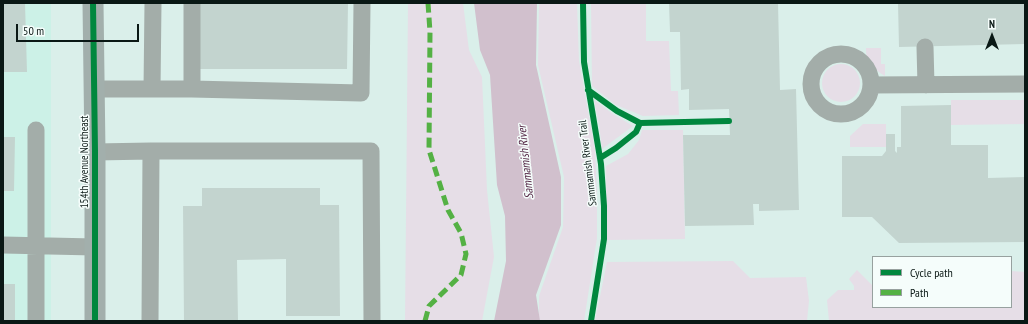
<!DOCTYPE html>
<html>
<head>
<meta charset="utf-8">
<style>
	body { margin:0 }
	#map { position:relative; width:1028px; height:324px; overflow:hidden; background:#daefea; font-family:"PT Sans Narrow",sans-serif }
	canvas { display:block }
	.frame { position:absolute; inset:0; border:4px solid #0a1815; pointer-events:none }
	.legend { position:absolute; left:872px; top:256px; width:140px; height:52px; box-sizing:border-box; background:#f5fdfb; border:1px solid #97a19f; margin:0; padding:5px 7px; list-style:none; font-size:12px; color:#0a1815 }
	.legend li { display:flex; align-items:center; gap:8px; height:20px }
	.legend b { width:20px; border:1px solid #97a19f }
	.north { position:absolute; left:972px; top:16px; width:40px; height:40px; -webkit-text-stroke:3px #f5fdfb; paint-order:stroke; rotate:0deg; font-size:11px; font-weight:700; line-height:16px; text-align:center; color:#0a1815 }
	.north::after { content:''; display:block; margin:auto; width:14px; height:18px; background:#0a1815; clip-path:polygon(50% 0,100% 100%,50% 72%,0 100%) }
	.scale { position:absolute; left:16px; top:24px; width:123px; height:18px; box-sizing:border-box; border:2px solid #0a1815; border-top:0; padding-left:5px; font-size:12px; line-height:14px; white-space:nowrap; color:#0a1815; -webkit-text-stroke:3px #f5fdfb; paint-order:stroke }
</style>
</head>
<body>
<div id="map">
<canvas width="1028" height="324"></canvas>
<div class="frame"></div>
<ul class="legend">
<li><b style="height:5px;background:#00873e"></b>Cycle path</li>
<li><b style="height:5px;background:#54b144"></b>Path</li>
</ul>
<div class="north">N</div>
<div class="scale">50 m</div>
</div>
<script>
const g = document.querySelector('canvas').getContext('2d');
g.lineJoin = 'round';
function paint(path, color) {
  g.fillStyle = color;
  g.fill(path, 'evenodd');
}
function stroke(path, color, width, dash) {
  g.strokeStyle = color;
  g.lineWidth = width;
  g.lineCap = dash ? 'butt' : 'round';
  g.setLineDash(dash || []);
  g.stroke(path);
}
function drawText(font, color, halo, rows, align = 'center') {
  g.font = font + ' "PT Sans Narrow",sans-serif';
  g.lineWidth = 3;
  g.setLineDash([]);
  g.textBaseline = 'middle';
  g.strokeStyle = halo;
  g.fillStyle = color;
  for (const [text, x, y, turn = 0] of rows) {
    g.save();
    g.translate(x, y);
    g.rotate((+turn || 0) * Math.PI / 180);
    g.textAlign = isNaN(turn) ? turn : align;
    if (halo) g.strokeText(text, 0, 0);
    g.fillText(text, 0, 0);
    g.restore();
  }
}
paint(new Path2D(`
	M3 3H51V321H3Z`), '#ccf1e7');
paint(new Path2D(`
	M408 3H463L469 50 482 77 487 190 494 257 482 321H405Z
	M539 3H577L579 61 595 150 597 190V238L584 321H539V296L563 227 564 177 538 65Z
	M591 3H646V41H669L671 91H678L679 115 643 116 616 105 592 86Z
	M866 48H881V64H885V76C879 73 869 64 867 57 866 54 866 51 866 48Z
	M822 83a19 19 0 1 1 38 0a19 19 0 1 1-38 0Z
	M594 100 613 114 633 126 602 149 599 124Z
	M951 100H1025V124L951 125Z
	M863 124H886V147H850V136Z
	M642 130H683L685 239 607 240 606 166 628 154 639 140Z
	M733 261 750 278 806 277 809 301 807 321H595L607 262Z
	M857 270 872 285H873V307H1011V271L1025 272V321H829L827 300 838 290H854V286L849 279Z`), '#e6dee7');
paint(new Path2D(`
	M474 3H537L536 65 561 177V225L536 295 540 321H494L506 261 505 216 497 185 490 75 480 50Z`), '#d1c0cd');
paint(new Path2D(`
	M3 3H25L27 72H3Z
	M198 3H348L347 69H198Z
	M669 3H778L780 90 796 89 799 210 759 211V204H753L754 225 685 226 683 135H730L729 109 689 110V89L681 90 680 32H670Z
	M898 3H1025V44L899 47Z
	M951 105V145H988V178L1025 177V242L899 243 872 217H842V156H882L886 151V134H895V151L897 153V147H901V106Z
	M3 137H15L14 191H3Z
	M202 188H320V205H339L340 316H286V259L237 260 238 321H184L183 206H202Z
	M3 284H15V321H3Z`), '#c3d4cf');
stroke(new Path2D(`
	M925 47 926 85
	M811 84a30 30 0 1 1 60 0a30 30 0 1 1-60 0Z
	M871 85 1025 84
	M94 89H192L361 93 362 3
	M152 89 153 3
	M192 89V3
	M36 130V321
	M95 152 151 151
	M3 245 95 247
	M150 321 151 151H371L372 321`), '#a3ada9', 17);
stroke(new Path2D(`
	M93 3 95 152V321`), '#a2afac', 21);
stroke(new Path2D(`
	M425 321 429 306 461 275 466 254 461 233 448 210 429 150 430 32 428 3`), '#54b144', 5, [10, 5]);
stroke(new Path2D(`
	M93 3 95 152V321
	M583 3 584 62 601 164 604 206V239L591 321
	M588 90 617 111 640 123 729 121
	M600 158 616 148 636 132 640 123`), '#00873e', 6);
drawText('11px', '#0a1815', '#f5fdfb', [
	["154th Avenue Northeast",85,162,-90],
	["Sammamish River Trail",588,163,-97]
]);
drawText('italic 12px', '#572b49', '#f5fdfb', [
	["Sammamish River",526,162,-96]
]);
</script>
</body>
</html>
